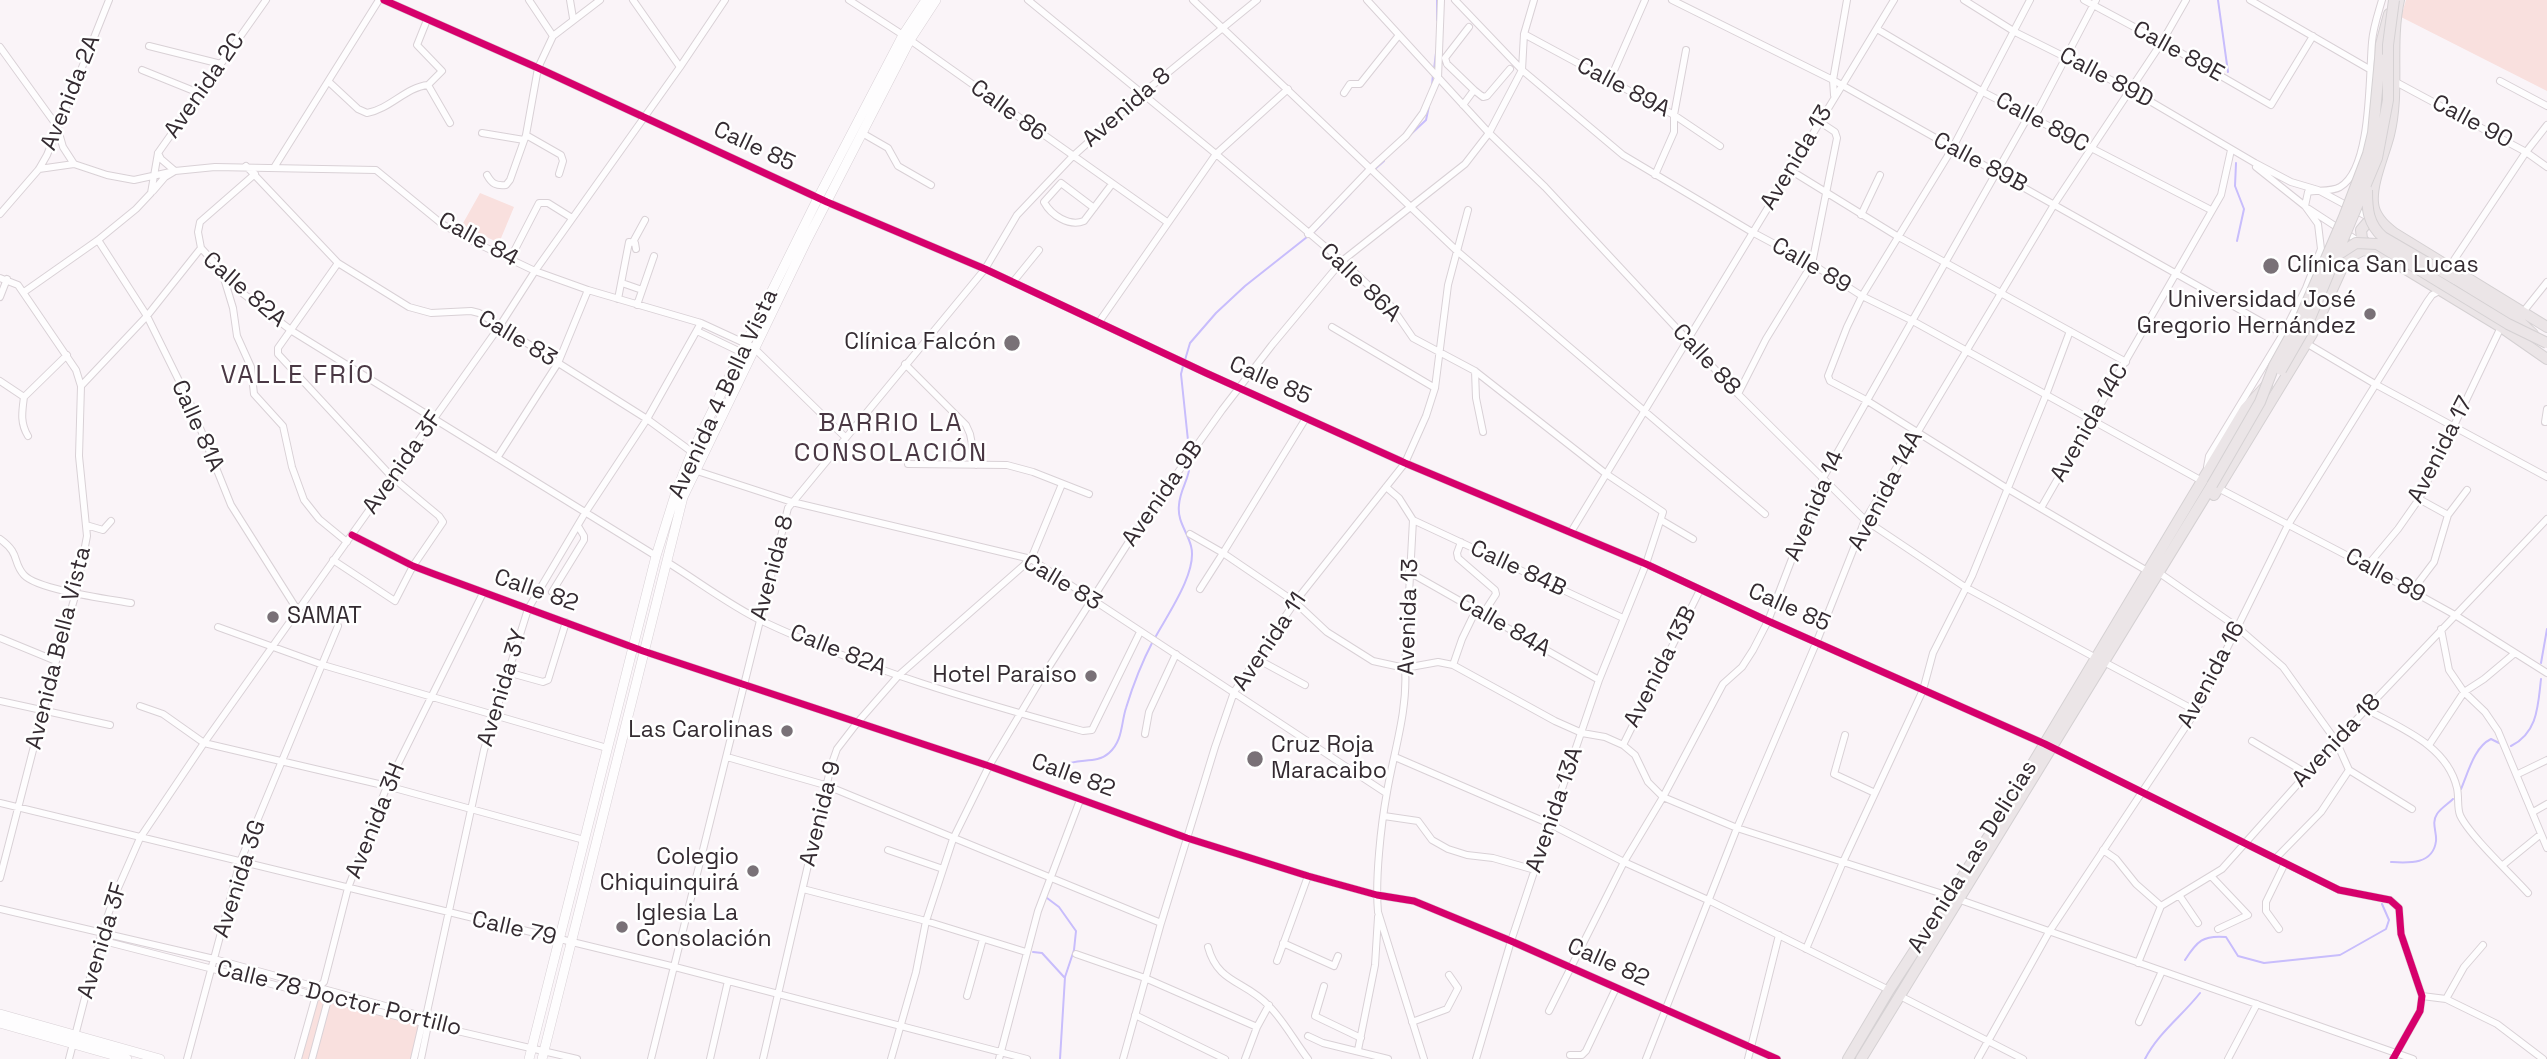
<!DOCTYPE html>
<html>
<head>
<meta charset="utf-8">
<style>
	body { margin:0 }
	canvas { display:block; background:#faf4f8 }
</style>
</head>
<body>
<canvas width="2547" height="1059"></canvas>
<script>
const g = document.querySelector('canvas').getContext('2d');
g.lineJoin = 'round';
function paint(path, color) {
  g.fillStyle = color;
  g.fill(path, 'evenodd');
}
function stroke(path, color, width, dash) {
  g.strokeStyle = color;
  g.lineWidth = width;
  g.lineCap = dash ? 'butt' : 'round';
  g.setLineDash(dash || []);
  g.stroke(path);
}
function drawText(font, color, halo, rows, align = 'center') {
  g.font = font + ' "Space Grotesk",sans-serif';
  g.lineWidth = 5;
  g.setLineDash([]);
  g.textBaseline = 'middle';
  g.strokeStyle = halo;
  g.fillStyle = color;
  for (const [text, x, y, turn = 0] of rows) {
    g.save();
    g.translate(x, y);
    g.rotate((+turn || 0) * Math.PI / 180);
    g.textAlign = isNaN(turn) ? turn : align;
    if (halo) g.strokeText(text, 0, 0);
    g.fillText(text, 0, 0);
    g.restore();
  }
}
paint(new Path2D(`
	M2406 0H2547V91L2401 17Z
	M480 193 514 207 499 243 462 225Z
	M316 992 426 1021 418 1059H296Z`), '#f9e0de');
stroke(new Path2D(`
	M1437 0V20
	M2218 0 2228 72
	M1434 69 1436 53
	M1432 86 1433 74
	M1410 135 1426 120 1429 106
	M2236 163 2235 186 2244 209 2237 241
	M1375 169 1384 161
	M1314 232 1351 193
	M1185 360 1190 343 1216 313 1245 286 1307 237
	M1183 366 1181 374 1189 450
	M1156 636C1168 614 1198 571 1191 546 1187 531 1177 521 1179 505 1180 489 1190 478 1190 463
	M2541 663 2547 629
	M2511 746C2538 733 2538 705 2541 679
	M1063 766C1077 757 1096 765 1109 753 1123 741 1121 723 1126 708 1133 685 1142 662 1153 641
	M2461 789C2468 773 2474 747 2491 739L2499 743
	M2391 862C2408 863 2433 865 2436 841 2437 832 2431 823 2437 814 2441 808 2448 804 2453 799
	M1047 898 1059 907 1076 931 1074 950 1065 977 1060 1059
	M1033 952 1042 953 1064 977
	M2185 960C2197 941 2203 935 2226 937L2238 956 2264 963 2340 955 2386 929 2389 920 2382 904
	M2145 1059C2158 1033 2183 1015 2200 993`), '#c8bdfc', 2);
const street = new Path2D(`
	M384 0 538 68 827 202 985 269 1206 373 1405 463 1646 564 1768 621 2045 744 2339 890 2390 900 2399 908 2401 934 2422 996 2420 1011 2393 1059
	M529 0 553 36
	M570 0 573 18
	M633 0 680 67
	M849 0 903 35 1167 222
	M1028 0 1216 154 1342 261 1391 306 1413 338 1475 371 1605 473 1663 512 1646 564 1599 680 1550 824 1511 941 1476 1059
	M1193 0 1457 251 1765 514
	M1367 0 1489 133 1545 187 1738 394 1865 520 1965 587 2096 658
	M1455 0 1522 70 1623 155 1752 232 1812 264 1862 296 1911 320 2202 481
	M1672 0 1833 80 2283 334
	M1964 0 2015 32 2131 90 2255 163 2291 182 2318 190 2370 218
	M2030 0 1952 149 1862 296 1847 327 1828 376 1830 381 1866 400 2008 489 2149 572
	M2084 0 2162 42 2271 105 2313 36
	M2250 0 2371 70
	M1877 29 1983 92 2211 210
	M1524 34 1674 115 1720 146
	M149 46 221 64
	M0 47 57 126 63 147 74 164
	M142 70 199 93
	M2394 81 2526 152 2547 167
	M2500 81 2547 106
	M329 82 358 109 367 113C390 109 406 87 428 85L442 71 417 45 427 20
	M1609 82 1645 0
	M428 85 450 123
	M1474 90 1483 97 1487 96 1510 69
	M1344 93 1350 84H1360L1399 35
	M1834 95 1833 80 1847 0
	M1463 105 1474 90 1447 64 1445 58 1469 27
	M2034 118 2096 0
	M482 133 524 140
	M862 133 888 148 898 166 931 185
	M526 135 561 155 563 161 559 174
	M246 166 338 263 409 307 431 313 471 311 479 313 647 419 692 452
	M275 166 379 0
	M39 169 74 164 107 175 134 180 175 171 215 167 376 170 442 224 472 241 535 271 588 290 701 323 753 347 845 437
	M1790 170 1897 236 2126 362
	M487 175C492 184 496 186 506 185L510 180 526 135 538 68 553 36 600 0
	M1655 175 1674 132V115L1686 50
	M153 191 165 177 175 171 161 159 158 153
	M2305 206 2308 192C2317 190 2332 192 2340 187 2372 169 2369 75 2372 42 2373 28 2378 14 2382 0
	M1094 208 1061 183 1044 202C1051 215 1069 227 1084 221L1112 184
	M2309 209 2358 241
	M0 214 39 169 47 155 109 0
	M1861 215 1880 175
	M1308 234 1371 168 1406 136 1423 113 1438 78 1441 0
	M98 240 147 316 190 403 231 505 298 611
	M633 242 645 220
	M201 248 198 232 200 222 255 174
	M510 259 539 203H548L572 218
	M2450 266 2526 152 2547 125
	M223 275 233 308 237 336 251 367 254 394 283 426 292 467 304 500 319 519 347 542
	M0 278 18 285 76 370 81 386 79 456 87 536 76 593 56 661 0 878
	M1013 282 1039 250
	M622 283 642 290
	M24 292 98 240 136 209 151 193 158 153 266 0
	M0 297 7 279
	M618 299 629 242 635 243 636 249
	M637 305 654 256
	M2523 312 2547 282
	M1099 322 1216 154 1288 89
	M1332 327 1435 388
	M697 331 749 356
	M2306 343 2375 384 2547 477
	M905 364 966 425 970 434 976 465
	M1475 371 1476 398 1483 432
	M0 381 24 397 67 355
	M81 386 147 316 201 248 241 292 292 331 656 556
	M1738 394 1766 339 1812 264 1837 138 1835 132 1820 122
	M24 397C22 412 20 423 28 436
	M1306 418 1223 553 1295 602 1327 632 1373 661 1405 668 1438 662 1453 665 1555 721 1582 733 1605 737 1623 745 1635 755 1648 782 1663 797 1737 828 1949 896 2413 1059
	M2545 422 2547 409
	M497 458 558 363 588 290
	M908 464 1007 465 1033 472 1089 494
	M2207 467 2209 456 2283 334 2306 288 2321 249 2318 224 2305 206 2256 167
	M694 470 792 502 1031 559 1386 793
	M1386 487 1399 498 1413 520 1405 668C1408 710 1394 751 1387 792 1381 825 1375 879 1378 912L1424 1059
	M2218 488 2367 566 2455 615 2547 673
	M2419 499 2448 515
	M2041 508 2221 195 2231 150
	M1413 520 1623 618
	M1661 520 1693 539
	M86 525 103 530 111 521
	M1571 532 1894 0
	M1190 534 1223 553 1200 589
	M352 535 413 566 434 574 643 651 989 766 1187 838 1308 876 1377 895 1414 901 1511 941 1777 1059
	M0 539C21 554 12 562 24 575 38 590 109 599 131 603
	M1461 542 1457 553 1458 558 1495 590 1496 594 1483 614
	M333 560 395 601 413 566 443 522 439 516 392 477 278 354V348L338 263
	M667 562C698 581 729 605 762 621 864 669 975 701 1083 731L1092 730 1140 632
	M2367 566 2398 529 2419 499 2501 327
	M1409 572 1599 680
	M2158 572 2237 627 2283 667 2336 741 2349 770 2321 812 2276 858
	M2412 591 2434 562 2448 515 2467 490
	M552 592 584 540V536L578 526
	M218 627 323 665 607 748
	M2441 629 2449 670 2464 692 2485 712 2498 731 2547 848
	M0 638 56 661
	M1257 659 1305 685
	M2104 662 2196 711
	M1453 665 1462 639 1476 610
	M507 672 543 682 548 680 566 622
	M0 701 110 725
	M140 706 163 714 204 743 387 786 584 840
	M2366 709C2400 728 2447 745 2457 788 2459 797 2457 807 2460 815 2469 835 2512 875 2528 893
	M1145 734 1149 712 1176 654
	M1845 735 1834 774 1875 793
	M2252 741 2306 773
	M1623 745 1700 590
	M2429 745 2464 692 2484 679 2515 653
	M727 757 825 785 1161 923
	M1395 757 1550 824 1624 862 1708 900 1889 990
	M2349 770 2412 809
	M2518 774 2547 760
	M0 803 675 967 1027 1059
	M2533 812 2547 804
	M1384 816 1418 821 1432 840 1448 849 1467 855 1493 858 1535 870
	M888 850 943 869
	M2103 850 2116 859 2136 884 2161 906
	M2503 865 2541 834
	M2211 876 2248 915 2218 929
	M803 889 926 921 1026 952
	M2179 895 2198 923
	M0 909 214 959 429 1018
	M2279 929 2266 911V902L2285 863
	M100 940 423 1023 577 1059
	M1283 943 1334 966 1338 956
	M1208 947C1218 984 1245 980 1269 1006 1284 1021 1295 1042 1308 1059
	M1806 949 1843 862 1923 690 1933 653 1972 576 2046 395 2070 331
	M1076 954 1145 978 1257 1027 1269 1005
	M1277 961 1308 876
	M2138 963 2161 906 2222 869 2336 741 2547 519
	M1324 986 1315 1016 1361 1038
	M967 996 983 939
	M1900 996 2023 1059
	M2422 996 2446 999 2497 1024 2543 1059
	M2446 999 2464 967 2483 945
	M1549 1011 1624 862 1663 797 1723 684 1742 667 1753 650 1768 621 1823 478 2029 115
	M1135 1015 1225 1059
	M1412 1022 1447 1009 1458 988 1449 975
	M2139 1022 2162 971
	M1308 1036 1323 1043 1388 1059
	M1358 1050 1375 965 1378 917
	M1570 1055H1582L1586 1051 1616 988
	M69 1059 102 932 115 895 140 838 204 743 499 327 535 271 680 67 725 0
	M187 1059 240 862 338 626
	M298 1059 318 988 324 982 348 888 387 786 483 593
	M312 1059 329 996
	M414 1059 424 1016 427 1012 484 750 528 609 585 513 647 419 701 323
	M421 1059 429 1020
	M651 1059 788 508 985 269 1017 215 1072 157 1143 93 1257 0
	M710 1059 728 981
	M763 1059 831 766 837 749 857 723 899 675 1031 559 1062 484
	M891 1059 916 972 926 921 953 839 989 766 1038 684 1130 540 1222 410 1272 345 1342 261 1465 164 1489 133 1522 70 1524 34 1534 0
	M999 1059 1038 911 1080 800
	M1123 1059 1161 923 1215 747 1234 692 1295 602 1405 463 1426 416 1435 388 1448 285 1468 210
	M1245 1059 1257 1027
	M1646 1059 1737 828 1817 641 1865 520 2055 203 2162 42 2186 0
	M1748 1059 1779 935
	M1978 1059 2049 932 2196 711 2288 525 2427 302 2432 295 2441 290
	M2228 1059 2257 1004`);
const secondary = new Path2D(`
	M0 1014 160 1059
	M0 1023 127 1059
	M529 1059 656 556 676 492 692 452 818 198 903 35 926 0
	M542 1059 683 497 806 242 910 40 936 0`);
const primary = new Path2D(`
	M2399 0C2389 44 2400 91 2389 135 2384 155 2371 183 2373 203 2374 216 2383 225 2394 233L2547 327
	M2380 59 2381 44 2389 14
	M2371 249 2362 239 2361 230 2367 223H2378
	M2455 279 2514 316 2533 334
	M2214 495 2312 334 2346 259 2363 250 2381 254 2501 327 2547 359
	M1848 1059 1889 990 1996 825 2245 409 2267 385
	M1861 1059 2212 485`);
stroke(street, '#d9d1d6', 8);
stroke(secondary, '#d9d1d6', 10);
stroke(primary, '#d5d1d3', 12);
stroke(street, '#fefdfe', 6);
stroke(secondary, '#fefdfe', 9);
stroke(primary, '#ebe5e7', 10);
const primaryBridge = new Path2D(`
	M2367 190C2367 209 2368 224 2383 237L2455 279
	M2339 254 2356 243 2377 244 2508 324 2547 343
	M2281 370 2308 323 2377 158 2388 100V45L2394 0
	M2212 485 2260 402 2274 366 2300 319 2344 217 2368 154 2373 133 2380 59`);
stroke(primaryBridge, '#d5d1d3', 12, []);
stroke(primaryBridge, '#ebe5e7', 10);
stroke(new Path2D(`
	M384 0 538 68 827 202 985 269 1206 373 1405 463 1646 564 1768 621 2045 744 2339 890 2390 900 2399 908 2401 934 2422 996 2420 1011 2393 1059
	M352 535 413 566 434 574 643 651 989 766 1187 838 1308 876 1377 895 1414 901 1511 941 1777 1059`), '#d6006c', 7);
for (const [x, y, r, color] of [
	[2271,266,9,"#797177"],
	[2370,314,7,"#797177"],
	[1012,343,9,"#797177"],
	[273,617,7,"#797177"],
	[1091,676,7,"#797177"],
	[787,731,7,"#797177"],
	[1255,759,9,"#797177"],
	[753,871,7,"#797177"],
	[622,927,7,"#797177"]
]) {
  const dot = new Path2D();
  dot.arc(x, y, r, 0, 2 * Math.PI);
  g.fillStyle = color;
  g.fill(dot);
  stroke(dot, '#fff', 2.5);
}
drawText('23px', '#342b31', '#fff', [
	["Calle 89E",2178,52,29],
	["Calle 89D",2106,78,28],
	["Avenida 2C",205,86,-55],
	["Calle 89A",1623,88,28],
	["Avenida 2A",71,93,-68],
	["Avenida 8",1127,108,-41],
	["Calle 86",1008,111,36],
	["Calle 90",2472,122,28],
	["Calle 89C",2042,123,28],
	["Calle 85",754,147,25],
	["Avenida 13",1797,158,-59],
	["Calle 89B",1980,163,28],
	["Calle 84",478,240,29],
	["Calle 89",1811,266,30],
	["Calle 86A",1360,283,44],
	["Calle 82A",244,290,41],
	["Calle 83",517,339,31],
	["Calle 88",1706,360,47],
	["Calle 85",1270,381,24],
	["Avenida 4 Bella Vista",724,394,-65],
	["Avenida 14C",2090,423,-60],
	["Calle 81A",197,426,66],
	["Avenida 17",2441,450,-63],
	["Avenida 3F",403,463,-55],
	["Avenida 14A",1886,491,-62],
	["Avenida 9B",1163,494,-55],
	["Avenida 14",1815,506,-67],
	["Avenida 8",773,568,-75],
	["Calle 84B",1518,569,25],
	["Calle 89",2385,576,29],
	["Calle 83",1062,583,31],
	["Calle 82",536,591,19],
	["Calle 85",1789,608,24],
	["Avenida 13",1409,617,-88],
	["Calle 84A",1504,626,30],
	["Avenida 11",1270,642,-56],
	["Avenida Bella Vista",59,648,-76],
	["Calle 82A",838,651,22],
	["Avenida 13B",1661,667,-63],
	["Avenida 16",2212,675,-62],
	["Avenida 3Y",503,688,-73],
	["Avenida 18",2337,741,-47],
	["Calle 82",1073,776,20],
	["Avenida 13A",1555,810,-71],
	["Avenida 9",821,814,-76],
	["Avenida 3H",376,821,-68],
	["Avenida Las Delicias",1973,857,-58],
	["Avenida 3G",240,879,-72],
	["Calle 79",514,929,13],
	["Avenida 3F",103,941,-73],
	["Calle 82",1608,963,24],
	["Calle 78 Doctor Portillo",339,999,14]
]);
drawText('23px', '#342b31', '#fff', [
	["Clínica San Lucas",2287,266,"left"],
	["Universidad José",2356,301],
	["Gregorio Hernández",2356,327],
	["Clínica Falcón",996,343],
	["SAMAT",287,617,"left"],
	["Hotel Paraiso",1077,676],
	["Las Carolinas",773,731],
	["Cruz Roja",1271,746,"left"],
	["Maracaibo",1271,772,"left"],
	["Colegio",739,858],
	["Chiquinquirá",739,884],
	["Iglesia La",636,914,"left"],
	["Consolación",636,940,"left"]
], 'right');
g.letterSpacing = '2px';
drawText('26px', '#4a3844', '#fff', [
	["VALLE FRÍO",298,376],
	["BARRIO LA",891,424],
	["CONSOLACIÓN",891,454]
]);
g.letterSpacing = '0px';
</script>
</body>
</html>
